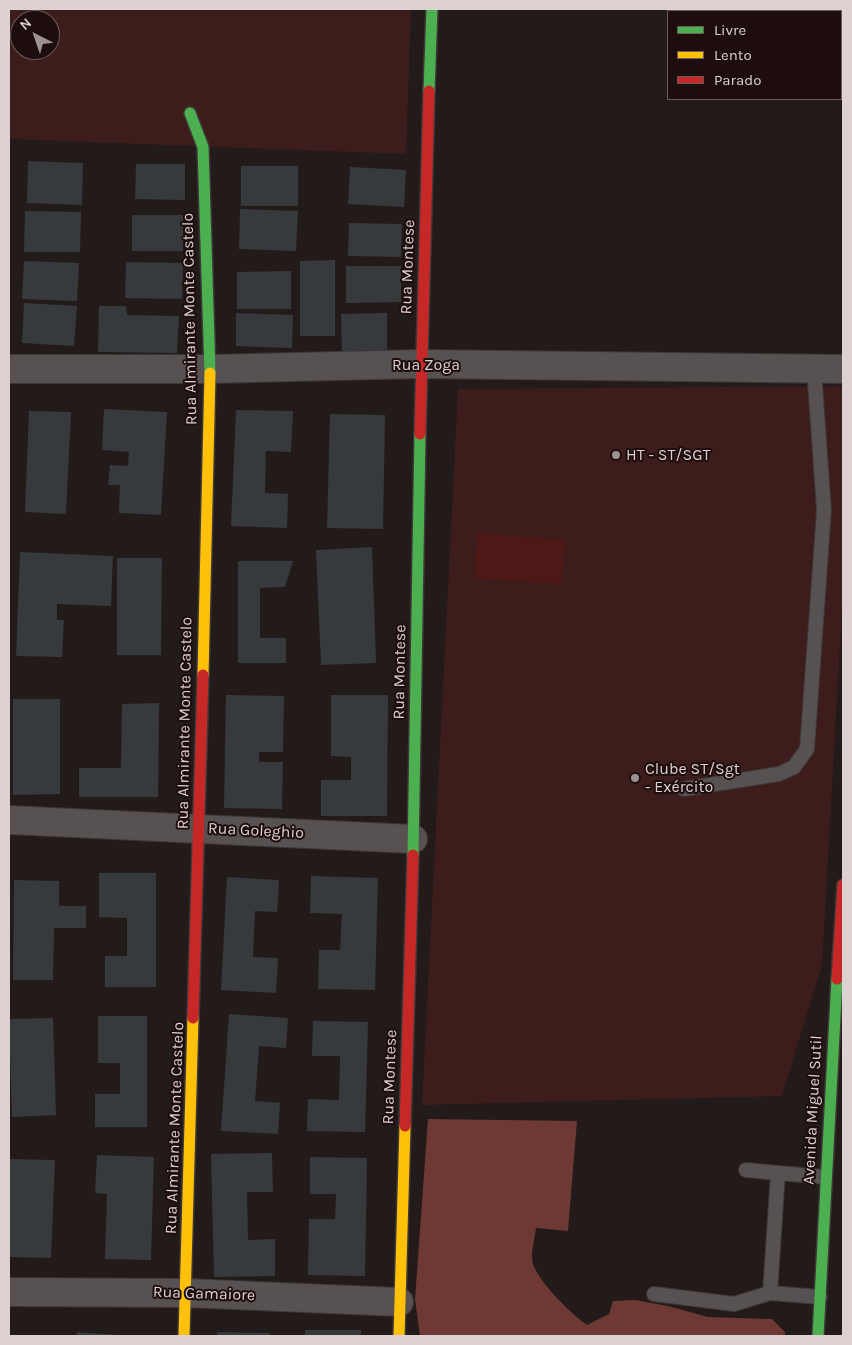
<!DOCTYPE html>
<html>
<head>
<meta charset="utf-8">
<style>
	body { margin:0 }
	#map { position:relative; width:852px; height:1345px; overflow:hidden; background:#231a1a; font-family:Karla,sans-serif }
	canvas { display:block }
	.frame { position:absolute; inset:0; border:10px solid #ddd2d1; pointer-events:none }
	.legend { position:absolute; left:667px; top:10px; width:175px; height:90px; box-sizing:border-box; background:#1d0e0d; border:1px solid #6a5c5b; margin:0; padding:6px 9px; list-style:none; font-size:15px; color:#ddd2d1 }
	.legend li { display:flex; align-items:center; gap:10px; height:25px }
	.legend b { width:25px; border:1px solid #6a5c5b }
	.north { position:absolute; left:10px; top:10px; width:50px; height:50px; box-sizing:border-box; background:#1d0e0d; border:1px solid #6a5c5b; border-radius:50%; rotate:319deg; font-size:14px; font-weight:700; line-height:20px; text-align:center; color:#ddd2d1 }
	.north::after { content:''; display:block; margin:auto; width:18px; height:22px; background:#9c9291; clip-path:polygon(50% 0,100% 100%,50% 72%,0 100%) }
</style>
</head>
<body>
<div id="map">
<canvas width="852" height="1345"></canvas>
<div class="frame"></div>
<ul class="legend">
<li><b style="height:6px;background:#4caf50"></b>Livre</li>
<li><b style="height:6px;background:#ffc107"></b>Lento</li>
<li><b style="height:6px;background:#c62828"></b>Parado</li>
</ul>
<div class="north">N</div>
</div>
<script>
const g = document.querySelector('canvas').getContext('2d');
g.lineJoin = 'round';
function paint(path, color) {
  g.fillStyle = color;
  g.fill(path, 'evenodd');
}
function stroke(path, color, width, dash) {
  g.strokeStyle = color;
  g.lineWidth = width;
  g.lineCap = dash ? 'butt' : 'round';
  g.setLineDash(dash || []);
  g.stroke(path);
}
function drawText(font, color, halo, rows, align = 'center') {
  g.font = font + ' Karla,sans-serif';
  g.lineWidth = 4;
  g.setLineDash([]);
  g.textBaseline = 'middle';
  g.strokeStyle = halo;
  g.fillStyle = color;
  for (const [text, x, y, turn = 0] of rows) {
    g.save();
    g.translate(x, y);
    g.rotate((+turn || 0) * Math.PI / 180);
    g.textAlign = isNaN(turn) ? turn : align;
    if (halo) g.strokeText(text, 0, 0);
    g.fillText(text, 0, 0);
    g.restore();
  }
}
paint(new Path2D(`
	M9 9H411L406 154 9 139ZM20 20H50V50H20Z
	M843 386V591L822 965 782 1096 422 1105 458 389Z`), '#3c1d1b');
paint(new Path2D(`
	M428 1119 577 1121 568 1231 536 1228C535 1238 530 1254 533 1264 538 1281 572 1315 587 1325L609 1314 613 1301 635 1300 668 1306 708 1317 772 1319 785 1332V1336H420L415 1299Z`), '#6e3834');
paint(new Path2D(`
	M478 533 565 540 561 584 474 578Z`), '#4e1816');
paint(new Path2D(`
	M28 161 83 163 82 205 27 203Z
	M136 164H185V200L135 199Z
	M241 166H298V206H241Z
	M350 167 406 170 404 207 348 204Z
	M240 209 298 211 296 251 239 249Z
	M25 211 81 212 80 252H24Z
	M132 215H183V251H132Z
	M349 223 402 224 401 257 348 256Z
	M335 260V336H300V261Z
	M24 261 79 263 77 301 22 299Z
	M126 262 183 263 182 299 125 298Z
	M346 266H401V302L346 303Z
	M291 271V309H237V272Z
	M24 303 77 306 74 346 22 343Z
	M99 306H126L127 315 179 316 177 353 98 352Z
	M236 313 293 315 292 348 236 346Z
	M387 313V356L342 357 341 314Z
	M104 409 167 412 161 515 119 513 120 485H108L110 465 128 466 129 452 102 450Z
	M236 410 293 411 291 452 266 451 265 493 288 494 287 528 231 526Z
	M29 411 71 412 66 514 25 512Z
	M330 414 385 415 383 529 327 528Z
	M372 547 376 663 321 665 316 550Z
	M20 552 113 556 111 606 57 604V620H64L62 657 16 656Z
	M117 558H162L161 655H117Z
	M238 561H293L285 587 260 588V638H286V663H238Z
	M226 695 284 696 283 752H259V762H283L282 809 224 808Z
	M331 695H388L387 816H321V780H351V757L331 756Z
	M13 699H60V794L13 795Z
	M159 703 158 797H79V768H121L122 704Z
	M99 873H156V987H105V956H127V918L99 917Z
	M311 876 378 878 375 990 318 989 319 950H340L342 914 310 913Z
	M227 877 279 880 277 912 255 911 253 957 278 958 276 993 221 990Z
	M14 880 59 881V906H86V928H54L53 980H13Z
	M229 1014 288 1018 286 1048 259 1046 255 1101 280 1103 278 1134 221 1131Z
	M98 1016H147V1127H95V1094H120V1063H98Z
	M53 1018 56 1115 12 1117 9 1019Z
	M313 1021 368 1022 365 1132 307 1131 308 1099 339 1100 340 1056H312Z
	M272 1153 273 1192H247L248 1240 275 1239V1276L214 1277 211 1154Z
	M97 1155 154 1157 151 1260 105 1259 107 1194 95 1193Z
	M310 1157 367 1158 365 1276 308 1275 309 1219H335L336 1194H310Z
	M9 1159 55 1160 51 1258 9 1257Z
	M305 1330H361V1336H305Z
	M77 1332 120 1335V1336H76Z
	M217 1332 270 1333V1336H217Z`), '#373a3c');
const lane = new Path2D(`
	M684 789 779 774 794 767 807 749 824 510 814 369
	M746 1170 778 1173
	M770 1293 778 1173 825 1177
	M654 1294 734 1304 770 1293 820 1297`);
const street = new Path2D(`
	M9 369H210L421 364 843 369
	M9 820 413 839
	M9 1292 186 1293 399 1302`);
const fast = new Path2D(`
	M429 91 432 9
	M190 113 203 147 210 373
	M413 855 420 434
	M818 1336 837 979`);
const slow = new Path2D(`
	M203 675 210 373
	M184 1336 193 1018
	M399 1336 405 1126`);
const jam = new Path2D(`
	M420 434 429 91
	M837 979 843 885
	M193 1018 203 675
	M405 1126 413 855`);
stroke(lane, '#3e3737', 16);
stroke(street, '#3e3737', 30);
stroke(fast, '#3e3737', 14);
stroke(slow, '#3e3737', 14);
stroke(jam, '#3e3737', 14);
stroke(lane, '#585151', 14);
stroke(street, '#585151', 28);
stroke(fast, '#4caf50', 11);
stroke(slow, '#ffc107', 11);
stroke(jam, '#c62828', 11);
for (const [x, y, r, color] of [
	[616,455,5,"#9c9291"],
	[635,778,5,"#9c9291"]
]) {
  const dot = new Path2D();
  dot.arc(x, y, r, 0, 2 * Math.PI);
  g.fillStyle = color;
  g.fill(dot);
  stroke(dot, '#1d0e0d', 2);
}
drawText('16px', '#ddd2d1', '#1d0e0d', [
	["Rua Montese",408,267,-88],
	["Rua Almirante Monte Castelo",190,319,-91],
	["Rua Zoga",426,365],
	["Rua Montese",400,672,-89],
	["Rua Almirante Monte Castelo",185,723,-89],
	["Rua Goleghio",256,831,3],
	["Rua Montese",390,1077,-88],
	["Avenida Miguel Sutil",813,1110,-87],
	["Rua Almirante Monte Castelo",175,1128,-88],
	["Rua Gamaiore",204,1294,2]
]);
drawText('16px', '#ddd2d1', '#1d0e0d', [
	["HT - ST/SGT",626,455],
	["Clube ST/Sgt",645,769],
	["- Exército",645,787]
], 'left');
</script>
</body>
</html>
